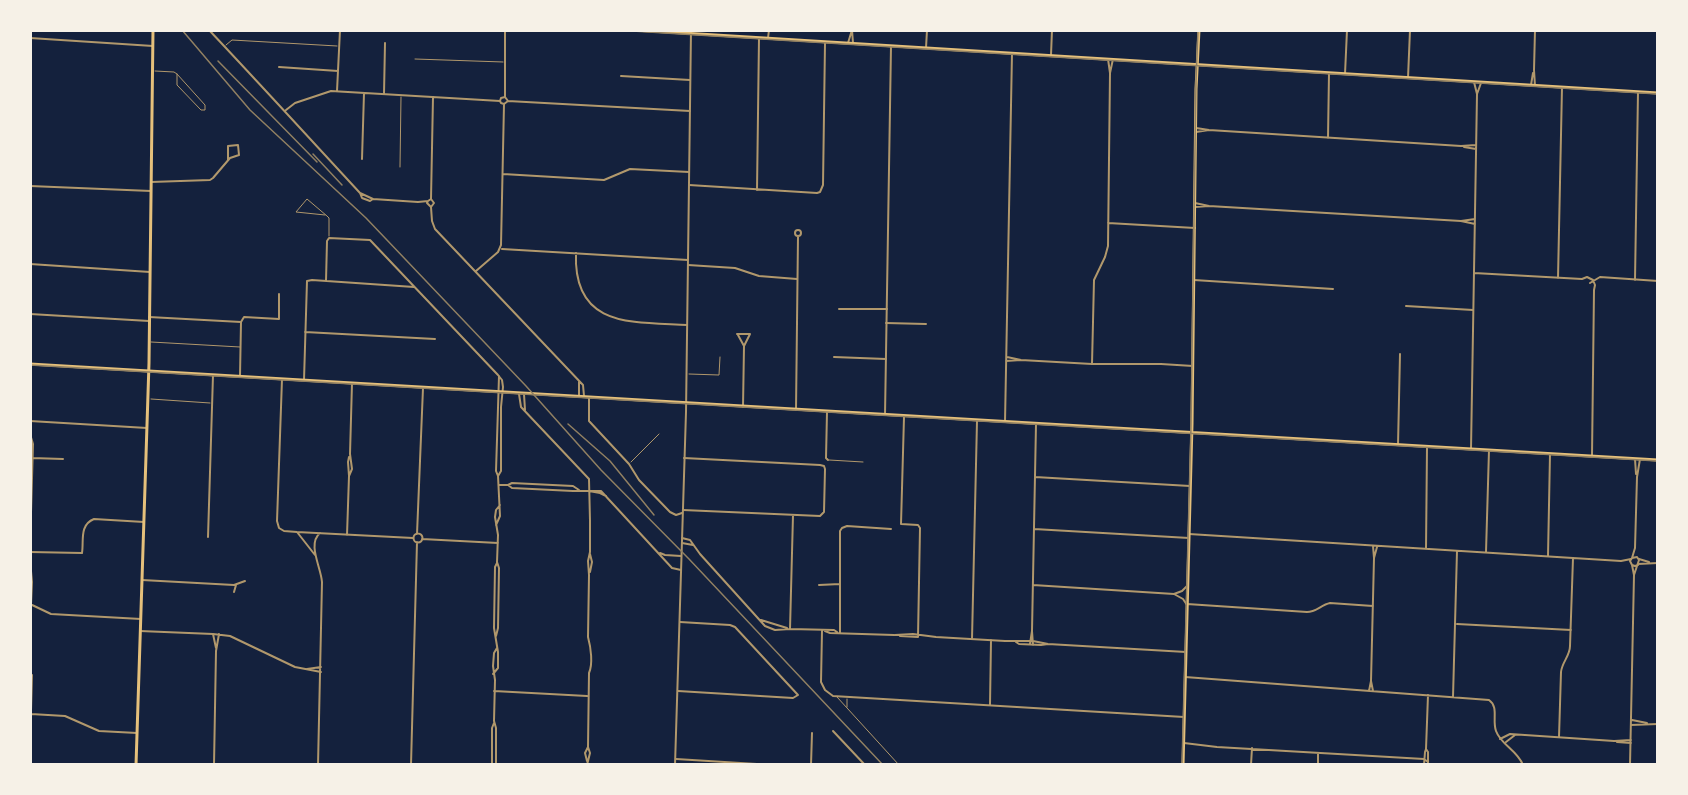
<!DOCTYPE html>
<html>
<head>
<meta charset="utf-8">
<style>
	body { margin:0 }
	#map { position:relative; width:1688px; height:795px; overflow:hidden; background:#14213d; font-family:Raleway,sans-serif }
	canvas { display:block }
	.frame { position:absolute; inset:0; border:32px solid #f6f1e7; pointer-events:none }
</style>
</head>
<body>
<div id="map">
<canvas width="1688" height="795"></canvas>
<div class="frame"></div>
</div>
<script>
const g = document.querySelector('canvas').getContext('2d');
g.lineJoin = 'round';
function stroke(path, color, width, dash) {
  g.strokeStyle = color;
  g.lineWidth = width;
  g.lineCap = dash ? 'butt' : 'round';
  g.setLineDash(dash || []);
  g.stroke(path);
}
stroke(new Path2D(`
	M226 45 232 40 337 46
	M415 59 503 62
	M155 71 174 72 177 74 205 105V110H201L177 85V74
	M400 167 401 97
	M325 215 296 212 307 199 327 216 329 218V236
	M151 342 240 347
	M689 374 719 375 720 357
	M151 399 210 403
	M829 460 863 462
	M631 462 659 434
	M837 697 899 765
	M847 707V699`), '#b1986c', 1);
stroke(new Path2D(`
	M209 30C260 84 310 139 360 193L362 198 370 201 373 199 418 202 428 201
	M30 38 153 46
	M768 38 769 30
	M926 48 927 30
	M1051 55 1052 30
	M1108 59 1110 73
	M279 67 338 71
	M1345 74 1347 30
	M621 76 690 80
	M1408 78 1410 30
	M1531 85 1533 73
	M1535 86 1534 70 1535 30
	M337 91 340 30
	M384 94 385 43
	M1477 94 1481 83
	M505 97V30
	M508 101 690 111
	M286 110 295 103 331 91 500 101
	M1196 128 1209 130 1461 146 1476 145
	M1196 132 1209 130
	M1328 138 1329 73
	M1464 147 1476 149
	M362 159 364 93
	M503 174 604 180 630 169 689 172
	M151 182 210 180 213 178 230 158 239 155 238 145 228 146V160
	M689 185 817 193 820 192 823 185 825 43
	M30 186 151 191
	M757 190 759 38
	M360 193 373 199
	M431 199 428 201 427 203 431 207 434 203 431 199 433 97
	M1195 203 1209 206
	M431 207 432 221 435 229 583 385 584 396
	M1195 207 1209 206 1461 221 1475 224
	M1461 221 1475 219
	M1108 223 1195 228
	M795 233a3 3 0 1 1 6 0a3 3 0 1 1-6 0Z
	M502 249 688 260
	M576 253C573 328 632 322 687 325
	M30 264 150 272
	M688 265 735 268 759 276 797 279
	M476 271 498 252 501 245 504 104 501 103 500 101 501 98 505 97 508 101 504 104
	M1474 273 1582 279 1587 277 1593 280 1595 285 1594 290 1592 456
	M1558 278 1562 87
	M1194 280 1333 289
	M1635 280 1638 92
	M326 281 327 241 329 238 370 240 498 375 502 380 503 387 501 407V471L498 476
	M1590 283 1600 277 1658 281
	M1406 306 1473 310
	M839 309H887
	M30 314 149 321
	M149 317 241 322 244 317 279 319V294
	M886 323 926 324
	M305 332 435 339
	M737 334H750L744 346 743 407
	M738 335 744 346
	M834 357 886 359
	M1007 357 1021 360 1092 364H1161L1193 366
	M1006 361 1021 360
	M1092 364 1094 280 1105 257 1108 246 1110 73 1113 59
	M240 376 241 322
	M282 379 277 521 279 528 284 531 297 532 413 538
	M304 380 307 281 312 280 414 287
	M519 394 521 407 589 479 590 521V552L588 561 589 575 588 637C591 648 593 664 589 673L588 747 590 753 587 765
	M524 394 525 410
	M579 397V382
	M589 398V421L629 464 639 480 670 512 676 515 682 513
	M796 410 798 236
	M827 412 826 458 828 460
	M904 417 901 524 918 525 920 528 918 637
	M30 421 147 428
	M1005 422 1012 53
	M30 434 33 444 30 547
	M1398 445 1400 354
	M1471 449 1477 94 1474 82
	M32 458 63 459
	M1635 459 1636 474
	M349 476 352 469 350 454 352 383
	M1035 477 1190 486
	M499 485H508L512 483 573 486 579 490
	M508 485 512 488 573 491H601L672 568 681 570
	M589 491 600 493 606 496
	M683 510 820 516 824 512 825 469 824 466 820 465 684 458
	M496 525 500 516 498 476 496 471 499 376
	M1034 529 1189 538
	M297 532 315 555
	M413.5 538a4.5 4.5 0 1 1 9 0a4.5 4.5 0 1 1-9 0Z
	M417 534 423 388
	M1189 534 1621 561 1631 559
	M347 535 349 476 348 462 349 457
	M208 537 213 375
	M682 538 690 540 700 554 765 626 775 630 790 629 834 630 837 632
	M422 539 498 543
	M682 543 693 545
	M1426 549 1427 447
	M30 552 82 553C84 541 79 525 94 519L144 522
	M1486 552 1489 450
	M660 553 665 555 681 556
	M1548 556 1550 454
	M1374 558 1377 547
	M1632 558 1635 548 1637 477 1640 459
	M1639 559 1649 562
	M30 560 32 582 31 604
	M1638 564 1658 563
	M590 572 592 562 590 554
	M1634 575 1639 560 1637 557 1632 558 1630 561 1632 565 1635 566 1638 565
	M142 580 234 585 245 581
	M819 585 840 584
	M1033 585 1174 594 1183 599 1187 605
	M234 592 236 585
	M1174 594 1182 591 1187 586
	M30 604 51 614 141 619
	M1187 604 1307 612C1316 612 1321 605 1330 603L1373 606
	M761 620 787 628
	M1457 624 1571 630
	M790 629 793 515
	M140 631 213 634 230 636 295 667 321 672
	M822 631 821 682 825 690 833 696 1184 717
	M825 631 830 633 894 635
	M840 632V531L842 528 847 526 891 529
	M213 634 216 648
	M895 635 913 634 936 637 1005 641H1033L1048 644 1186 652
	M496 636 498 628 499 568 497 562 498 535 495 517 496 510 500 505
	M900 636 918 637
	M972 639 977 421
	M1016 642 1019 644 1041 645 1048 644
	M1030 644 1032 631
	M1033 645 1032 631 1036 424
	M307 669 321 667
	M493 674 498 668V652L494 628 495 567 497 563
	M1185 677 1489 700C1499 707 1492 720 1496 731 1501 745 1517 750 1523 765
	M1371 681 1373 691
	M494 691 587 696
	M678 691 793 698 798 695 735 627 730 625 680 622
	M1369 691 1371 681 1374 558 1373 546
	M1453 697 1457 551
	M990 705 991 640
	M31 714 65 716 99 731 137 733
	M1632 720 1647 723
	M1631 725 1658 724
	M833 731 865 765
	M1559 737 1561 672C1562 662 1570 656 1570 646L1573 558
	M1500 739 1510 734 1614 741 1631 740
	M1506 742 1515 735
	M1617 742 1631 743
	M1184 743 1217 747 1424 759 1428 762
	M30 746 32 675
	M1426 749 1428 752V765
	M676 759 773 765
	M587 761 585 753 588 747
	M214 765 216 651 219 634
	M318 765 322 582C321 567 307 544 320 533
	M411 765 417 542
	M492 765V728L494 723
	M496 765V728L494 721 495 680 493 666 494 653 497 648
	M811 765 812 733
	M1251 765 1252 748
	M1318 765V753
	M1424 765 1425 752 1426 749 1428 695
	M1630 765 1634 575 1632 565`), '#b1986c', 2);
stroke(new Path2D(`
	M852 30 853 43
	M848 43 852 30
	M885 415 891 46
	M675 765 686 412 691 30`), '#b1986c', 2);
stroke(new Path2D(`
	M634 30 1658 93
	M136 765 149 363 153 30`), '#e5c07b', 3);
stroke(new Path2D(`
	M30 364 1658 460
	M1183 765 1192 424 1196 89 1199 30`), '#e5c07b', 3);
stroke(new Path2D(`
	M616 30 1658 94
	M30 365 1658 461
	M1182 765 1191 427 1196 80 1198 30`), '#918062', 1.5);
stroke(new Path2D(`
	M182 30 250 110 366 218 526 386 601 470 689 559 883 765
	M218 61 317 162
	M313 154 342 185
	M568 424 610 461 654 515`), '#918062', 1.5);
</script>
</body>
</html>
